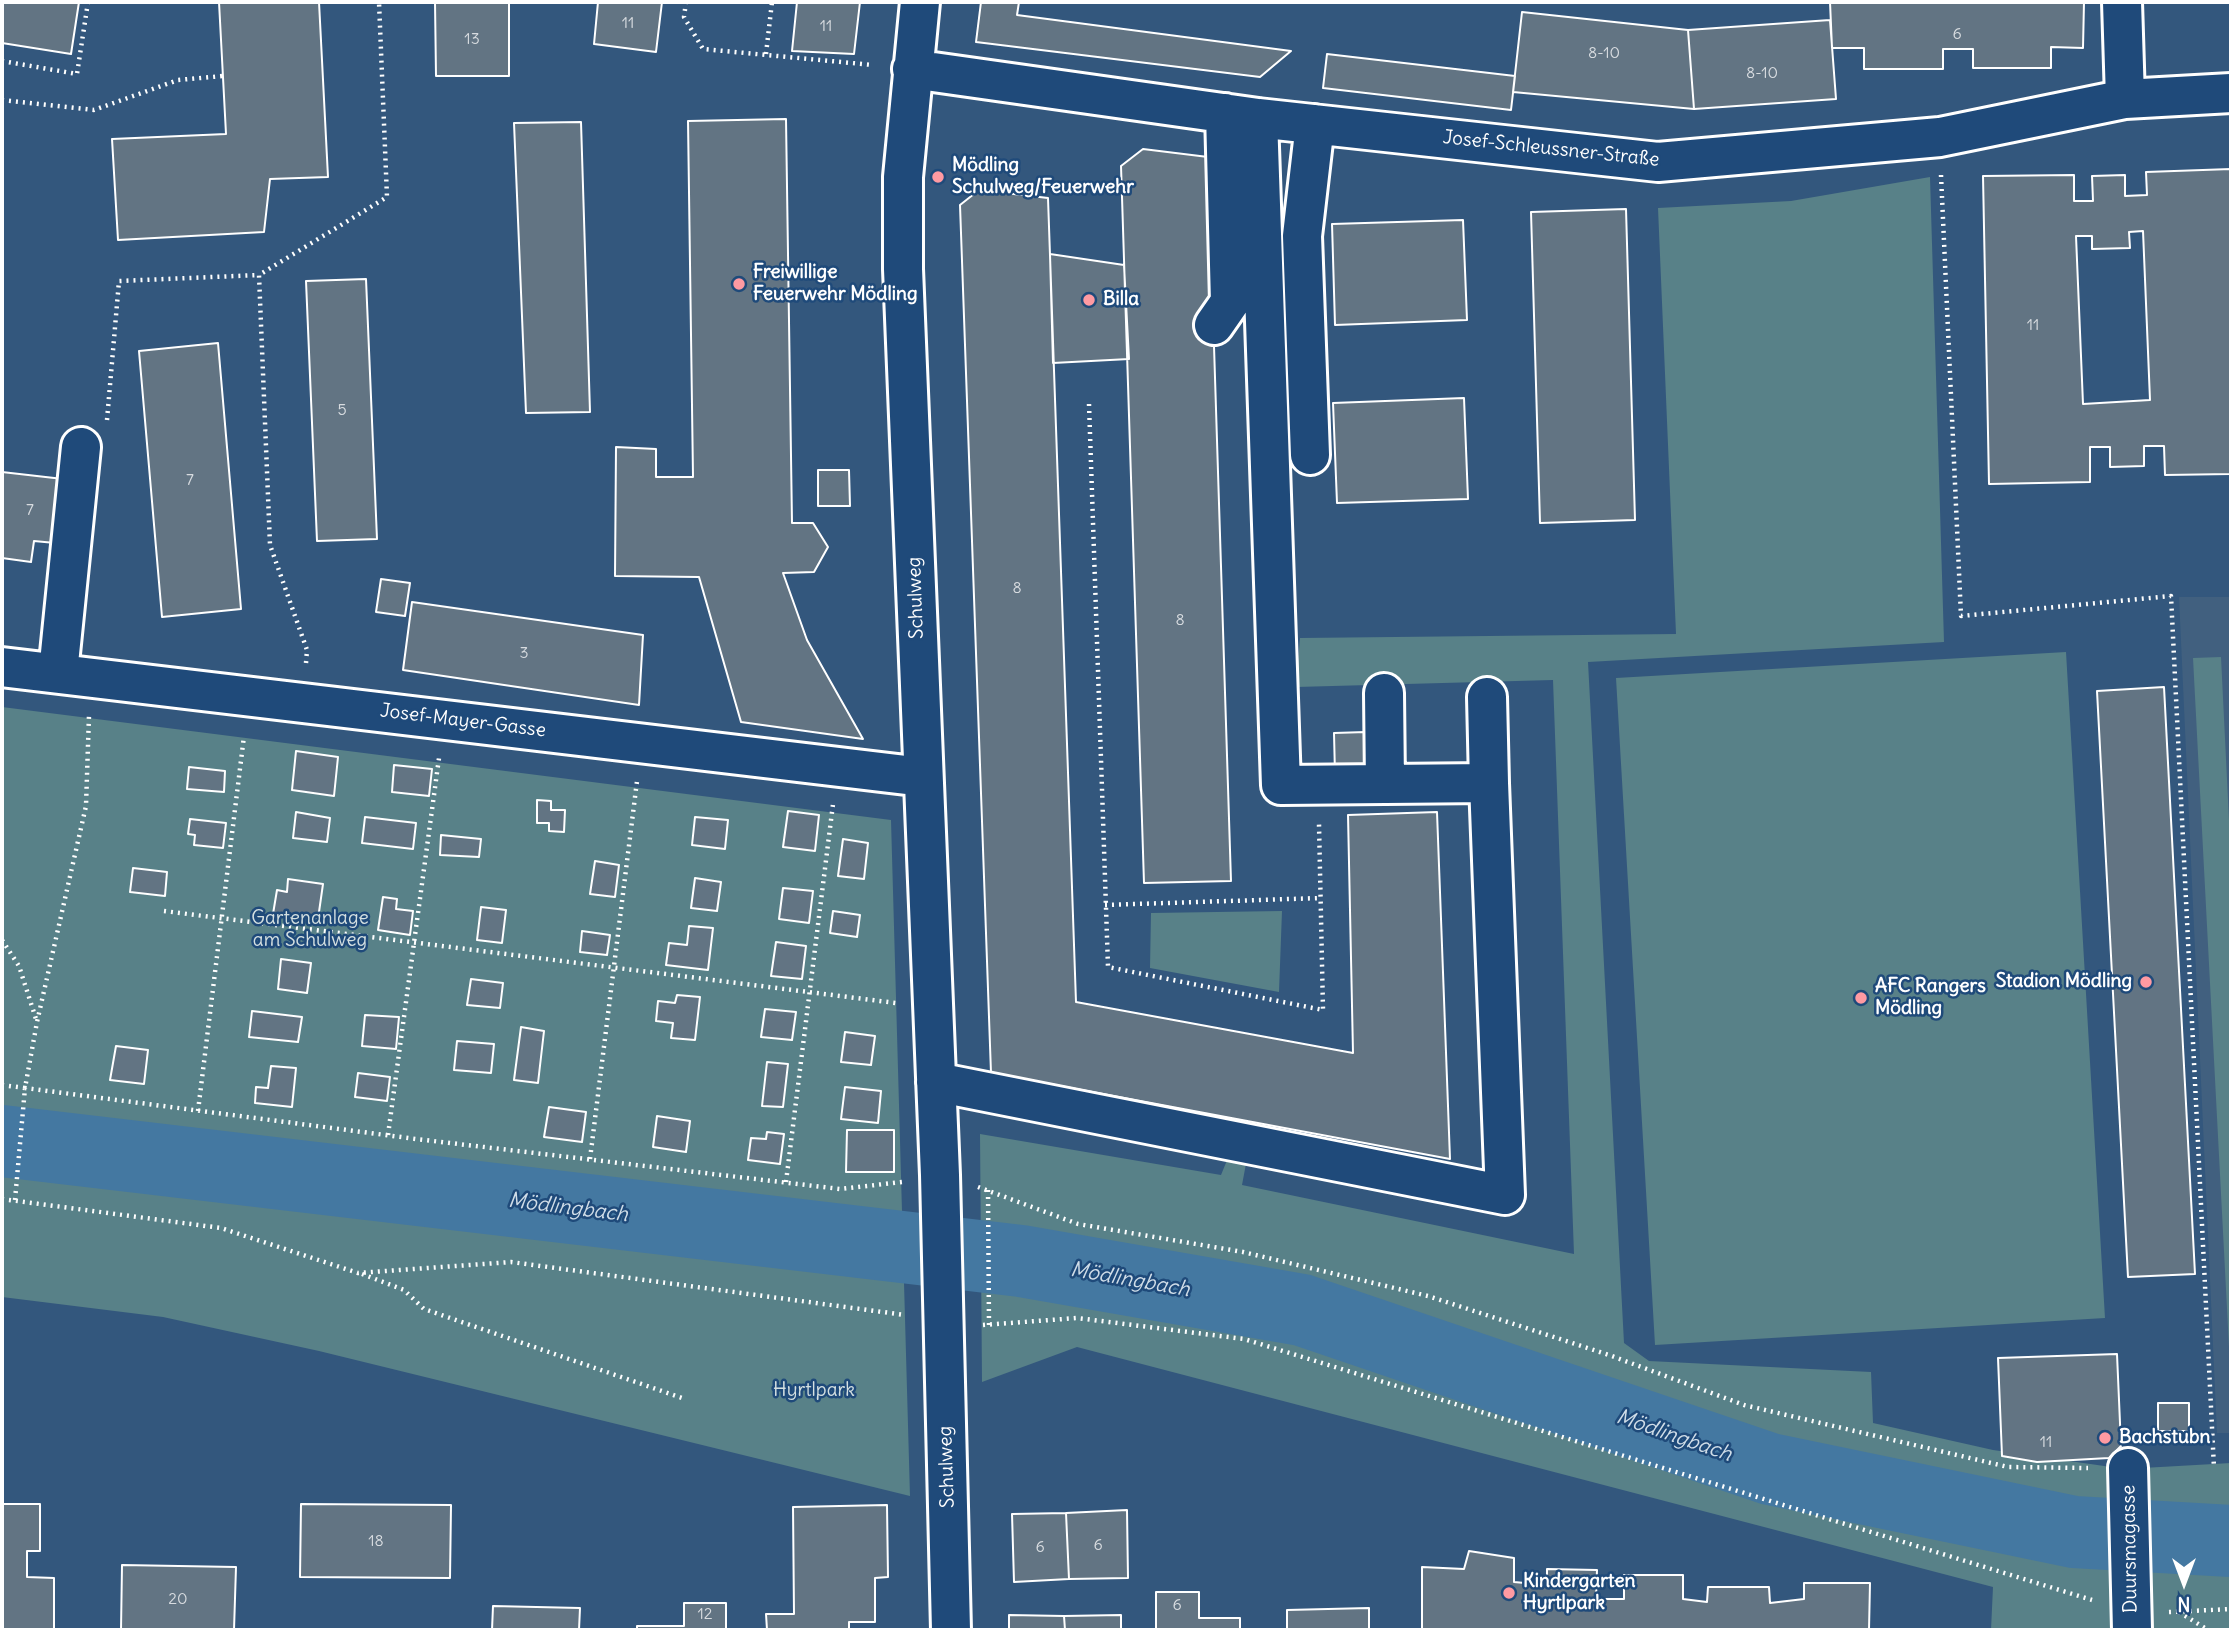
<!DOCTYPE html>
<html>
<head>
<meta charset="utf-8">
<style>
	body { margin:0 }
	#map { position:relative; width:2233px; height:1632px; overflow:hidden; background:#33577d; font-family:Delius,sans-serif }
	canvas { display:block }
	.frame { position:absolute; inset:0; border:4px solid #fff; pointer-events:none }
	.north { position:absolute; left:2149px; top:1548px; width:70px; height:70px; -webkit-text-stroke:5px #1f4a7a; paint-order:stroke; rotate:180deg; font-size:19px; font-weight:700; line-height:28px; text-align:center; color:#fff }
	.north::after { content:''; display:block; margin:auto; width:24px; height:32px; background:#fff; clip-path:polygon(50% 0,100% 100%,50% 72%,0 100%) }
</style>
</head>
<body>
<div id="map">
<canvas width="2233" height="1632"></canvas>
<div class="frame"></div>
<div class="north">N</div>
</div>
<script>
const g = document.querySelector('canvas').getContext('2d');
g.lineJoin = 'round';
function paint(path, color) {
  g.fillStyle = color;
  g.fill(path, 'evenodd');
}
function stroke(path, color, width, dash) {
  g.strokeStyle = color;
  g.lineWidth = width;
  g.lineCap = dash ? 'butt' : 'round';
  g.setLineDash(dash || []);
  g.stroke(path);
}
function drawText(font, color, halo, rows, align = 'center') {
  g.font = font + ' Delius,sans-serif';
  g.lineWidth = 5;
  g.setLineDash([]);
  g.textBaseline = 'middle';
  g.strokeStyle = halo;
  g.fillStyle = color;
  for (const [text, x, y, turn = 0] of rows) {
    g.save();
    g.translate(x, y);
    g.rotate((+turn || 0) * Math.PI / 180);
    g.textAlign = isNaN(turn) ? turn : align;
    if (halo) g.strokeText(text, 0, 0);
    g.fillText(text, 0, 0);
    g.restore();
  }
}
paint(new Path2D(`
	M2179 597H2231V1433H2217Z`), '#41607f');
paint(new Path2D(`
	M1930 177 1944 642 1588 662 1624 1343 1649 1361 1871 1372 1873 1423 1993 1450 2125 1469 2231 1463V1630H1991L1993 1587 1077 1347 982 1382 980 1134 1221 1175 1232 1148 1248 1153 1242 1185 1574 1254 1553 680 1296 687 1300 638 1676 634 1658 208 1791 201Z
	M2066 652 2105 1318 1655 1345 1616 678Z
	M2221 657 2231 861V1385L2193 658Z
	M2 707 891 820 910 1496 319 1351 163 1317 2 1297Z
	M1282 911 1279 992 1150 968 1151 913Z`), '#588188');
stroke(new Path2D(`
	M2 1141 1021 1261 1302 1310 1770 1469 2074 1532 2231 1541`), '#4478a1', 72);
const building = new Path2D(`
	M2 2H79L71 54 2 43Z
	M219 2H319L328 177 270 179 264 232 118 240 112 139 226 134Z
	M435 2H509V76H436Z
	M598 2H662L656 52 594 44Z
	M797 2H860L854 54 792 51Z
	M981 2H1019L1017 15 1291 51 1260 77 976 42Z
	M1830 2H2084L2083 48 2051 47V68H1973V49H1943V69H1864V48H1832Z
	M1522 12 1688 30 1694 109 1513 92Z
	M1830 20 1836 99 1694 109 1688 30Z
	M1327 54 1515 76 1511 110 1323 88Z
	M786 119 792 523H813L828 547 814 572 783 573 807 640 863 739 741 722 699 577 615 576 616 447 656 449V477H693L688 121Z
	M581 122 590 412 526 413 514 123Z
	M1143 149 1208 157 1231 881 1144 883 1121 166Z
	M2231 169V474L2165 475 2164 446H2144V466L2110 467V447H2090V482L1989 484 1983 176 2074 175V201H2093L2092 176 2125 175V196L2147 195 2146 172ZM2143 231 2150 400 2083 404 2076 236H2092V249L2130 248 2129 232Z
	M979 190 1048 198 1076 1002 1353 1053 1348 815 1437 812 1450 1159 991 1073 960 205Z
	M1626 209 1635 520 1540 523 1531 212Z
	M1463 220 1467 320 1335 325 1332 224Z
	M1050 254 1124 265 1129 359 1053 363Z
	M366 279 377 539 317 541 306 281Z
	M218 343 241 609 162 617 139 351Z
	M1464 398 1468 499 1337 503 1333 403Z
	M818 470H849L850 506H818Z
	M2 472 63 479 55 543 34 541 31 562 2 558Z
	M381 579 410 583 405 616 376 612Z
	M412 602 643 635 639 705 403 670Z
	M2164 687 2195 1274 2128 1277 2097 691Z
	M1366 732V774L1335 775 1334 733Z
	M296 751 338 757 334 796 292 790Z
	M394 765 432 769 429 796 392 792Z
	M189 767 225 771 224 792 187 789Z
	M537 800 551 801V810H565L564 832 549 831V823H537Z
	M788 811 819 815 815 851 783 847Z
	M296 812 330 818 327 842 293 838Z
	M365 817 416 823 413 849 362 843Z
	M695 817 728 820 725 849 692 845Z
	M190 819 226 823 223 848 194 845 195 835 188 834Z
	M441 835 481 839 479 857 440 855Z
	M843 839 868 843 864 879 838 876Z
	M595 861 619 865 615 897 590 894Z
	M133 868 167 872 165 896 130 892Z
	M695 878 721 882 717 911 691 908Z
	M288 879 323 884 318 919 273 914 277 890 287 892Z
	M783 888 813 891 809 923 779 919Z
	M383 897 397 899 396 909 413 911 410 935 378 930Z
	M481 907 506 910 502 943 477 940Z
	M833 911 860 915 857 937 830 933Z
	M689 926 713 928 708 970 666 965 669 943 687 945Z
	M582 931 610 935 607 955 580 952Z
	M776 942 806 946 802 979 771 976Z
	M281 959 311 963 307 993 278 989Z
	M471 979 503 983 500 1008 467 1005Z
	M677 995 700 997 695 1040 671 1038 673 1023 656 1021 658 1001 675 1003Z
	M765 1009 796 1012 792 1040 761 1037Z
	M252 1011 302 1017 298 1042 249 1037Z
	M365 1015 399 1017 396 1049 362 1046Z
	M521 1027 544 1031 538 1083 514 1080Z
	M845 1032 875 1036 871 1065 841 1062Z
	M457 1041 494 1044 491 1073 454 1070Z
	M116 1046 148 1050 144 1084 110 1080Z
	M767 1062 788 1064 783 1107 762 1106Z
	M271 1066 296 1068 292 1107 255 1103 256 1087 268 1088Z
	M358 1073 390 1077 387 1101 355 1097Z
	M845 1087 881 1091 878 1123 841 1119Z
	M549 1107 586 1112 582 1142 544 1137Z
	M657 1116 690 1121 686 1152 653 1147Z
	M847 1130H894V1172H846Z
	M767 1132 784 1134 780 1164 748 1160 751 1138 766 1139Z
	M2117 1354 2121 1446 2109 1458 2037 1462 2002 1456 1998 1358Z
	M2158 1403H2189V1431H2158Z
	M2 1504H40V1551H27V1577L54 1578V1630H2Z
	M301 1504 451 1505 450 1578 300 1577Z
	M887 1505 888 1577 875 1578V1622H849V1630H767L766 1614H794L793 1507Z
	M1127 1510 1128 1578 1069 1579 1066 1513Z
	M1066 1513 1069 1579 1014 1582 1012 1514Z
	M1469 1551 1514 1558V1582L1547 1585V1569L1597 1570 1596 1599H1624V1575H1683V1599L1707 1602 1708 1587H1769L1770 1603 1804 1599V1583H1870L1869 1630H1422V1567L1464 1569Z
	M122 1565 236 1567 234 1630H121Z
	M1156 1592H1199V1618H1240V1630H1156Z
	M684 1603H726V1630H637V1626H684Z
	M493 1606 580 1608 579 1630H492Z
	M1369 1608V1630H1287V1610Z
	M1009 1615 1064 1616 1065 1630H1009Z
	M1121 1615V1630H1065L1064 1616Z`);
paint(building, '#627483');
stroke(building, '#fff', 2);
const minor = new Path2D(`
	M920 2 903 177V269L940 1175 951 1630
	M2122 2 2125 99
	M912 69 1258 118 1658 162 1940 137 2125 99 2231 93
	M1214 325 1230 302 1225 113
	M1310 455 1302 236 1315 124
	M2 667 923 777
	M58 673 81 447
	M1384 693 1385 784
	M1487 697 1489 783
	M936 1082 1505 1195 1489 783 1281 785 1258 118
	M2128 1468 2132 1630`);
stroke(minor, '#fff', 44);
stroke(new Path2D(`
	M686 2 684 17 703 49 873 65
	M766 54 772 2
	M2 61 77 74 88 2
	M2 100 94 110 178 80 223 76
	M1941 175 1961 616 2171 596 2214 1468
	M1089 404 1108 967 1323 1010 1319 824
	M107 420 119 281 259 275
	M306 663 307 650 270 545 259 275 387 197 379 2
	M1105 905 1321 898
	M164 911 896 1003
	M2 940 19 966 36 1019
	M2 1085 25 1088 37 1022 86 806 89 715
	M198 1111 244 736
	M388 1135 439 758
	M590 1159 637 781
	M786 1182 833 804
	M978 1187 1078 1224 1243 1252 1428 1296 1609 1355 1744 1405 2008 1467 2088 1468
	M988 1190 989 1325
	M2 1199 221 1228 358 1273 511 1262 905 1315
	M15 1200 25 1088 416 1139 840 1189 902 1182
	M362 1274 404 1290 424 1309 685 1399
	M983 1325 1077 1318 1244 1339 2092 1600
	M2169 1612 2231 1609
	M2179 1612 2208 1630`), '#fff', 4.5, [2, 5]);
stroke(minor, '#1f4a7a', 38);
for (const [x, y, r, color] of [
	[938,177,7,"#ff9aa2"],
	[739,284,7,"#ff9aa2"],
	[1089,300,7,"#ff9aa2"],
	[2146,982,7,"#ff9aa2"],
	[1861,998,7,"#ff9aa2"],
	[2105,1438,7,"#ff9aa2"],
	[1509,1593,7,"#ff9aa2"]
]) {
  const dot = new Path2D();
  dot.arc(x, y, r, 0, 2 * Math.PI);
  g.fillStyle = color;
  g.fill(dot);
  stroke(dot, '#1f4a7a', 2.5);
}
drawText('16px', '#d8dce0', null, [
	["11",628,23],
	["11",826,26],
	["6",1957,34],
	["13",472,39],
	["8-10",1604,53],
	["8-10",1762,73],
	["11",2033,325],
	["5",342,410],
	["7",190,480],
	["7",30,510],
	["8",1017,588],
	["8",1180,620],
	["3",524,653],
	["11",2046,1442],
	["18",376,1541],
	["6",1098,1545],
	["6",1040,1547],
	["20",178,1599],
	["6",1177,1605],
	["12",705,1614]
]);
drawText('19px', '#fff', '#1f4a7a', [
	["Josef-Schleussner-Straße",1551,149,6],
	["Schulweg",916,598,-92],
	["Josef-Mayer-Gasse",463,721,7],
	["Schulweg",947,1467,-92],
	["Duursmagasse",2130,1549,-91]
]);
drawText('bold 19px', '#fff', '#1f4a7a', [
	["Mödling",952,166],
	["Schulweg/Feuerwehr",952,188],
	["Freiwillige",753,273],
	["Feuerwehr Mödling",753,295],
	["Billa",1103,300],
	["Stadion Mödling",2132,982,"right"],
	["AFC Rangers",1875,987],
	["Mödling",1875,1009],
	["Bachstubn",2119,1438],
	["Kindergarten",1523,1582],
	["Hyrtlpark",1523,1604]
], 'left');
drawText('19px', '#d5e0e1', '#1f4a7a', [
	["Gartenanlage",310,919],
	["am Schulweg",310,941],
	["Hyrtlpark",814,1391]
]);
drawText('italic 21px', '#d0dde8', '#1f4a7a', [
	["Mödlingbach",568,1208,7],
	["Mödlingbach",1130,1280,10],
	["Mödlingbach",1674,1436,19]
]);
</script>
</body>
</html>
